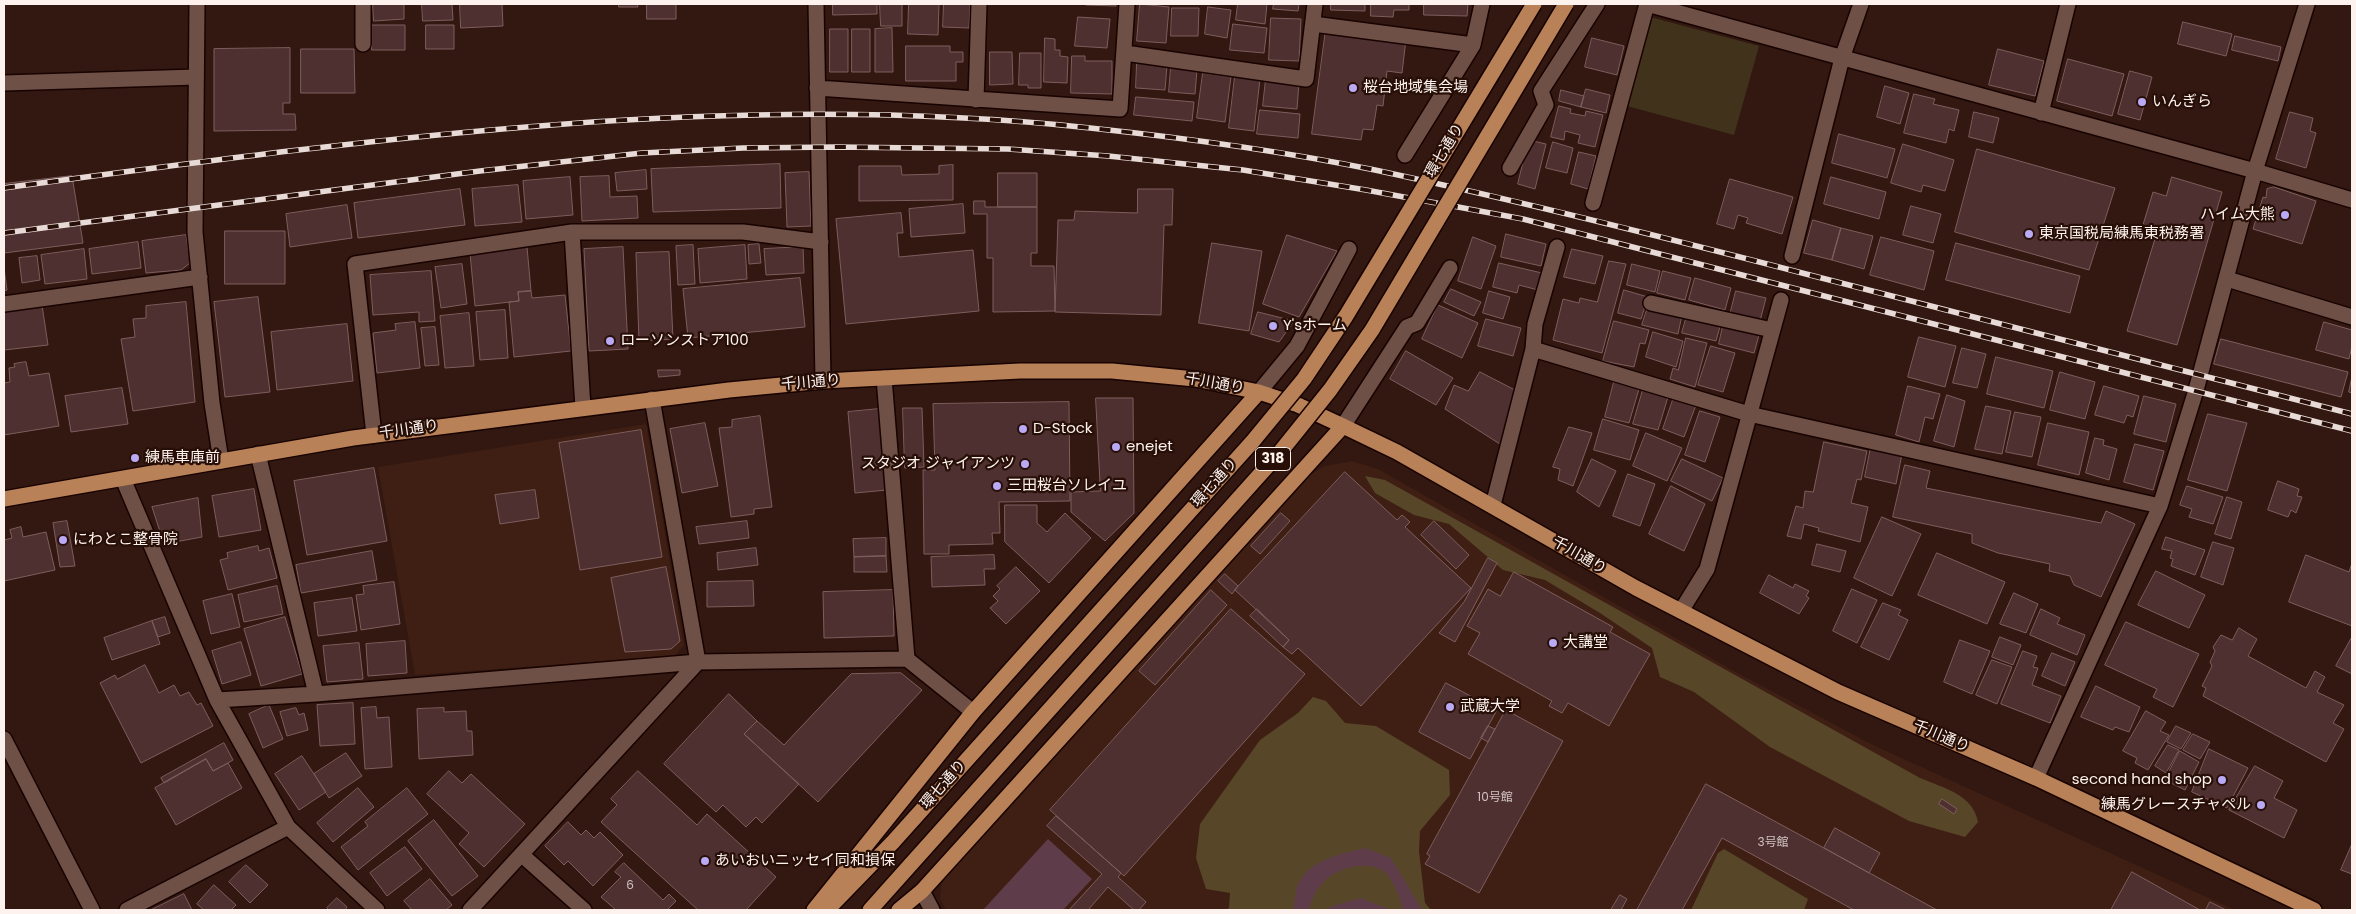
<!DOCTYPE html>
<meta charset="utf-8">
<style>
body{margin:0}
#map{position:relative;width:2356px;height:914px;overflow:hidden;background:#321810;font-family:Poppins,sans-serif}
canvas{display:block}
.frame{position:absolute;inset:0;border:5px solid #fdf2ee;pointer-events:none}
</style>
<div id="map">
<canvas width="2356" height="914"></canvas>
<div class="frame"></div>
</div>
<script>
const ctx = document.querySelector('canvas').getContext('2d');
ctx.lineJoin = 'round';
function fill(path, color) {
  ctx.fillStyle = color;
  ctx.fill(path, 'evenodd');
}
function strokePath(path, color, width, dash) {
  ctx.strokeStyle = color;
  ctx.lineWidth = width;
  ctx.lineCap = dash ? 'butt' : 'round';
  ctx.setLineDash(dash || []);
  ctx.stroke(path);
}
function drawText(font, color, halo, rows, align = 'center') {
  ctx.font = font + ' Poppins,"Noto Sans JP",sans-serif';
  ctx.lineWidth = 4.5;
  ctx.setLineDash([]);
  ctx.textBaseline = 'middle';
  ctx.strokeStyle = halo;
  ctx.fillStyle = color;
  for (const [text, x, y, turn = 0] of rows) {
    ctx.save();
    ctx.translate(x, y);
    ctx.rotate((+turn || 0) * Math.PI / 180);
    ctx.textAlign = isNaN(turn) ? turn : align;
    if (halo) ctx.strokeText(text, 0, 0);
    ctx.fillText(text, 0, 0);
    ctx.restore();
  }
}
fill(new Path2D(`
 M646,424L684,645L675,656L415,675L378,467Z
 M1352,461L1378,469L1732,670L1873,745L2235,910H946L940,899L942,878L1303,479L1325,466Z`), '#3f1f14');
fill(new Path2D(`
 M1650,17L1759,46L1734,135L1627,106Z`), '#41331b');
fill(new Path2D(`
 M1365,476L1385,480L1920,778C1943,788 1973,794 1978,822L1965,837L1909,821L1770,747L1694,692L1660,677L1652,648L1600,613L1545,580L1503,570L1449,524L1414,515L1375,493Z
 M1313,697L1326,701L1345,723L1376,726L1449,770L1450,795L1420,831L1419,851L1425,903L1431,910H1225L1229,908L1230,893L1206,889L1196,858L1200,824L1260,740L1298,713Z
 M1724,849L1808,899L1804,910H1691L1718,853Z`), '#574628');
fill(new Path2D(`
 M1048,839L1092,879L1063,910H983Z
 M1365,848L1391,858L1422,910H1396L1403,908C1399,897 1394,881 1386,873C1382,869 1373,866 1368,866C1339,864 1315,882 1309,910H1293C1295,903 1295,894 1297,887C1307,860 1341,854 1365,848Z
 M1361,898L1391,910H1326L1330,907Z`), '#5e3c49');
const building = new Path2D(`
 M373,4H404V19L374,21Z
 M422,4H452L453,20L423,21Z
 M460,4H502L503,26L461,28Z
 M619,4H637L638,7H619Z
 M647,4H676V19H647Z
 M833,4H877V14L833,15Z
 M880,4H902V26H881Z
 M909,4H939L938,35L908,34Z
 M944,4H970L969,28L943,27Z
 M1086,4H1116V6L1086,5Z
 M1140,4L1169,7L1166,43L1137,41Z
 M1238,4H1267L1265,24L1236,20Z
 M1274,4H1299L1298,11L1273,9Z
 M1331,4H1365V11L1331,10Z
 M1371,4H1409V10H1394L1393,17L1371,16Z
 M1424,4H1468L1467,16L1424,15Z
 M1208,7L1231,10L1227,38L1205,34Z
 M1172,8H1199L1198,36H1171Z
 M1078,17L1110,19L1107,48L1075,46Z
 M1271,18L1301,19L1299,61L1269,60Z
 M2183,22L2232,34L2226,56L2178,44Z
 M1233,24L1267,28L1264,53L1230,50Z
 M372,25H405V50H372Z
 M426,25H454V49H426Z
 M892,28L893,72H875V29Z
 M830,29H848V72H830Z
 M852,29H870V72H852Z
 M1326,29L1406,39L1402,73L1387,71L1383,106L1377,105L1373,130L1363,129L1361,140L1312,134Z
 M2235,36L2281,47L2278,61L2232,50Z
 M1045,38L1055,39V50H1060V56L1068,57L1067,83L1044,82Z
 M1592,38L1624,46L1617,75L1585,67Z
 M906,46H950V52H963V62H956V81H906Z
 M290,48V103H283V114H295L296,130L214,131V49Z
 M301,49H354L355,93H301Z
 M1998,49L2044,61L2035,96L1989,85Z
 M990,52H1012L1013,84L990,85Z
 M1020,53H1041V88H1028V85H1019Z
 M1072,56H1085V61H1112V94L1071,93Z
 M2068,59L2124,74L2112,116L2057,101Z
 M1137,63L1167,66L1165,90L1136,88Z
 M1171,67L1197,70L1195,94L1169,92Z
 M2130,71L2152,77L2140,120L2118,114Z
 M1203,73L1231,77L1225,122L1197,118Z
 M1235,76L1260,79L1254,131L1229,128Z
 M1266,79L1299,82L1297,109L1263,106Z
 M1885,86L1909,93L1900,124L1877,117Z
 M1586,89L1610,95L1606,113L1581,107Z
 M1561,90L1584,96L1581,107L1559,101Z
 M1914,94L1935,99L1933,104L1959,110L1954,131L1949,129L1946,143L1904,133Z
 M1136,97L1194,102L1192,121L1134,115Z
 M1559,106L1571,109L1570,113L1585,116L1586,111L1603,115L1595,147L1578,143L1580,135L1565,131L1564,140L1551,137Z
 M1260,110L1300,114L1298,138L1257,134Z
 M1974,112L1999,118L1993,143L1969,137Z
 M2290,112L2313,118L2310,131L2316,133L2306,168L2276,159Z
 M1839,134L1895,149L1887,178L1832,163Z
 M1529,140L1546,144L1535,189L1518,184Z
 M1553,142L1573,148L1567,173L1546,168Z
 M1903,144L1954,160L1945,191L1923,185L1921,192L1891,183Z
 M1977,149L2115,188L2089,270L1955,232Z
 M1579,152L1596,156L1588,189L1571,184Z
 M780,164L781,208L653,212L651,169Z
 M953,165V200L859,201V166H901L902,175L939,174V166Z
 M646,170L647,189L617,191L615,173Z
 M809,172L811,226L787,227L785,173Z
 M998,173H1037V207H998Z
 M72,176L83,243L4,253V184Z
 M609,176L610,197L637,196L638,218L582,221L580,177Z
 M570,177L573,215L526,219L523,181Z
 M1831,177L1886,192L1879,219L1824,204Z
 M2172,177L2222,192L2177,345L2127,331L2157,232L2142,228L2153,192L2166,196Z
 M1730,179L1793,197L1782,234L1746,223L1748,218L1738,215L1734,229L1717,224Z
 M518,185L522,222L475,226L472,189Z
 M2274,187L2316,201L2302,244L2253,229L2263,197L2266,198L2267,189Z
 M460,189L465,225L358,238L354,203Z
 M1138,189H1173L1172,225H1164L1161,315L1055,312L1058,220H1074L1075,211L1137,213Z
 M974,201H985V207H1037V253H1031V266H1054L1055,311L993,312V258H987V214H974Z
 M963,204L965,233L911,237L909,209Z
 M347,205L352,238L290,247L286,214Z
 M1911,206L1941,214L1933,243L1903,235Z
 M901,213L903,233H897L899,257L973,250L979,311L846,324L836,219Z
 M1813,220L1841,228L1832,260L1804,253Z
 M1841,228L1873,236L1864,269L1832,260Z
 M225,231H285V284H225Z
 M1506,234L1546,244L1541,266L1501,257Z
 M186,235L190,263L181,270L146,273L142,241Z
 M1287,235L1337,251L1299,317L1263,304Z
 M1473,237L1496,246L1481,289L1458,281Z
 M1881,237L1934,251L1924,290L1870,275Z
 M138,242L141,268L92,274L89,249Z
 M1212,243L1262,251L1249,331L1199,323Z
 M1956,243L2080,276L2070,313L1946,280Z
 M759,244L761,263L749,264L748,245Z
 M693,245L695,284L678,285L676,246Z
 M745,245L747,279L700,283L698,249Z
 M527,247L531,291L518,292L519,301L475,306L470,253Z
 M623,247L628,349L589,351L584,249Z
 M803,247L804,273L766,275L764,249Z
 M84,249L87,279L45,284L41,255Z
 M1572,249L1603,256L1595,284L1564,277Z
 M669,252L673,339L639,341L636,253Z
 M37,256L40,280L22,283L19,258Z
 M1609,261L1626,264L1602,353L1553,340L1563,299L1579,303L1580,298L1597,302Z
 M1499,263L1542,273L1538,290L1519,285L1517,293L1493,287Z
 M462,264L467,304L441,308L435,267Z
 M1632,264L1660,271L1655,292L1627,285Z
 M4,268L7,290L4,291Z
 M431,271L435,321L419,322V312L373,315L370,275Z
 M1663,271L1691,278L1685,300L1657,293Z
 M800,278L805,327L688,338L683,289Z
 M1695,278L1731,288L1725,310L1689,300Z
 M1451,289L1481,302L1474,316L1444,302Z
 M1624,290L1648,297L1641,319L1618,313Z
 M531,291L532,298L565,295L571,351L514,357L509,302L519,301L518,292Z
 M1489,291L1510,297L1503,319L1483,313Z
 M1736,291L1766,298L1760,321L1730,315Z
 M258,297L270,392L225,397L214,302Z
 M186,302L195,402L133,411L121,339L135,337L133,319L146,318V306Z
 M42,305L48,345L4,350V309Z
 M1438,305L1478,323L1462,358L1422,339Z
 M1648,307L1682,315L1678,334L1642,325Z
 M505,310L508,358L480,360L476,312Z
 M1258,312L1294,321L1279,342L1251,334Z
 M469,313L474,366L445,368L440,316Z
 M1687,315L1721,323L1716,341L1682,333Z
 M1486,319L1521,328L1513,356L1478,346Z
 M1614,321L1649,330L1645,344L1640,343L1634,367L1603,361Z
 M415,322L420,368L377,373L373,333L396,330L395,324Z
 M2324,322L2352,330V346L2349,359L2316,350Z
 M347,324L353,381L277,390L271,332Z
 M1723,326L1759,335L1754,353L1719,344Z
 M435,327L439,365L425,366L421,328Z
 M1653,332L1683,341L1676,367L1646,357Z
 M1919,337L1956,346L1945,387L1908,377Z
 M1686,338L1707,343L1695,387L1670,379L1673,368L1678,370Z
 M2221,339L2348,372L2341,397L2214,364Z
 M1711,346L1735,353L1723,392L1698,385Z
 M1962,348L1986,354L1977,388L1953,383Z
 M1406,351L1453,378L1436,405L1390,379Z
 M1996,357L2053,371L2044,408L1987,394Z
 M26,362L29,376L49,373L59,426L4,435V383L10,382L9,368L15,367L14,364Z
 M658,370H680V375L659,377Z
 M1480,372L1515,390L1503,446L1445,409L1454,385L1468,391Z
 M2060,372L2095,382L2085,419L2050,410Z
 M2352,377V393L2349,392Z
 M1614,382L1639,389L1629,423L1605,417Z
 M1908,386L1940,394L1933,419L1925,417L1919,442L1896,435Z
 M2104,386L2139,396L2133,417L2127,415L2124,423L2095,415Z
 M122,388L128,424L71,432L65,396Z
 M1643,390L1668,397L1658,430L1633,424Z
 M1947,395L1965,401L1954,447L1934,441Z
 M2144,396L2176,404L2166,442L2134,434Z
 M1674,397L1696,405L1684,437L1663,429Z
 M1096,398H1133L1134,513L1105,541L1071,512V492L1100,491Z
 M1069,402L1070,501L999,502L1000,533H992L993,544L949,545V554H924L923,470H935L933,404Z
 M1986,406L2011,411L2002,454L1975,449Z
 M903,408H922L924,467L905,468Z
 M879,409L887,490L855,493L848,412Z
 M1700,411L1720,417L1705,462L1685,455Z
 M2015,412L2041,417L2032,457L2006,452Z
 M2208,414L2247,423L2227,491L2188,480Z
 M760,416L772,507L754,509V514L731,517L719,428L732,427V420Z
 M1603,419L1639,430L1630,460L1594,450Z
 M705,423L718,486L682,493L670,429Z
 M2048,423L2089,432L2079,475L2038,465Z
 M1569,427L1592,433L1573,486L1558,480L1560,469L1553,467Z
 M641,430L662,557L580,570L559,443Z
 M1646,433L1682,448L1667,481L1633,466Z
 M2095,438L2104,440L2103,445L2117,449L2109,480L2086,473Z
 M1824,442L1867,451L1861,480L1857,479L1851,503L1868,507L1860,542L1818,531L1819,528L1804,524L1801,539L1787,536L1796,506L1803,508L1805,491L1813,492Z
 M2135,444L2164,451L2153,490L2124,482Z
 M1871,447L1902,454L1896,484L1865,477Z
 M1592,459L1616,471L1599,507L1577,492Z
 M1682,459L1723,478L1712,501L1671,481Z
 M1905,465L1930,471L1926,488L2101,523L2106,511L2135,524L2101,597L2074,585L2070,576L2049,571L2050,564L1998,553L1972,543V534L1893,517Z
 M374,468L387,541L307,555L294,481Z
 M1345,472L1397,520L1402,515L1410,522L1405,527L1471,588L1361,706L1298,648L1292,654L1283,647L1289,640L1235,590Z
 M1628,474L1655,484L1640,526L1613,516Z
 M2278,481L2299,489L2297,496L2302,497L2296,513L2291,510L2288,517L2268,510Z
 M1671,486L1705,504L1684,551L1649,534Z
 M2187,486L2223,497L2213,524L2189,517L2192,509L2180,505Z
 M254,489L261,530L219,537L212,496Z
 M535,490L539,518L500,524L495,495Z
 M2227,497L2242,502L2231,539L2215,534Z
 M198,498L202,537L164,544L152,507Z
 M1005,505H1037V523L1047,532L1065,513L1091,538L1049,583L1005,542Z
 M1281,513L1290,521L1260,554L1251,546Z
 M1882,517L1921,534L1892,596L1854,578Z
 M67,521L75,566L60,567L53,523Z
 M747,521L749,538L699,544L696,527Z
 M1434,521L1469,555L1456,569L1421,535Z
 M21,527L23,537L46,532L55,570L4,581V540L12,538L10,530Z
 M2166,537L2205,550L2195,575L2171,566L2173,559L2170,558L2172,551L2162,549Z
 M886,538V556L854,557L853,539Z
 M2213,542L2234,548L2223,585L2201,577Z
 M1817,544L1846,551L1840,572L1812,565Z
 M258,546L259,551L269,548L277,578L228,590L220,560L228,558L227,553Z
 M756,548L758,565L718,570L717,553Z
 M372,551L377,580L301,593L296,565Z
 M1937,553L2005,582L1987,624L1918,595Z
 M994,555L995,569H984L985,585L932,587L931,557Z
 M2306,555L2349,572L2352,563V626L2289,602Z
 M886,556L887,572H854V557Z
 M1488,558L1497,563L1455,642L1439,633L1464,602Z
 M666,567L680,641L671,649L625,652L611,578Z
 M1016,567L1040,591L1006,624L990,608L998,601L993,596L1000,589L997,586Z
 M2156,571L2205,595L2189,628L2138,605Z
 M1514,572L1613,627L1610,632L1650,654L1609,726L1568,703L1562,713L1549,706L1552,701L1468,654L1480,633L1467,626L1488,589L1500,596Z
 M1225,574L1238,586L1232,594L1218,581Z
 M1769,575L1793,588L1795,584L1809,591L1806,596L1809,598L1799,614L1760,593Z
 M753,581L754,606L707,607V582Z
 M394,582L400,624L361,630L356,595L364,594L363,586Z
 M277,586L283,614L244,622L238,595Z
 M1852,589L1877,600L1857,643L1833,631Z
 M893,590L894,636L824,638L823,592Z
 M1211,590L1227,605L1155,685L1139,671Z
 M2014,593L2038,604L2026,633L2000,624Z
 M232,594L240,627L211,634L203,601Z
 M352,598L357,631L318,636L314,603Z
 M1883,603L1901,610L1898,615L1908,620L1889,660L1861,647Z
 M1231,609L1305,674L1124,876L1050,810Z
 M1257,609L1289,640L1283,647L1250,616Z
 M2041,609L2060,618L2057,624L2085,635L2077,655L2030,635Z
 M165,617L170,633L158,637L152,621Z
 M285,617L302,674L261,686L244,629Z
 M152,621L160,644L112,660L104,638Z
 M2126,622L2199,654L2173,707L2153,697L2157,689L2105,665Z
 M2239,628L2257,639L2248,656L2306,688L2315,671L2325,677L2317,692L2344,705L2333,723L2344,729L2326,762L2203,696L2206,688L2202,686L2212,666L2210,662L2215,651L2213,647L2221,635L2232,640Z
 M2000,637L2021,645L2013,665L1992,657Z
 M2352,637V674L2336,666Z
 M1960,640L1990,651L1972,694L1944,682Z
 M405,641L407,673L368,676L366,644Z
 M241,642L251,675L222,684L212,651Z
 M359,643L363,679L327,682L323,646Z
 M2023,651L2037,656L2033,667L2038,668L2032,685L2061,696L2050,723L2001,704Z
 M2052,653L2075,662L2065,686L2042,676Z
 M1992,660L2012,667L1997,704L1976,695Z
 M145,665L159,693L174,685L180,696L189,692L197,705L201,703L213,726L141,763L100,683L115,675L117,679Z
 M901,673L922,690L818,802L744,734L757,721L784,745L851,674Z
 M1446,683L1497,710L1470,759L1419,732Z
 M2096,686L2140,707L2129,732L2115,727L2113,730L2081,717Z
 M729,694L757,721L744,734L799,784L762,823L756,817L746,827L723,805L716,812L664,764Z
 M353,703L355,744L320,746L317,705Z
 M269,705L283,739L263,748L249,714Z
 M376,707L377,718L389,717L392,767L365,769L361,708Z
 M296,708L299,715L304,713L308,730L287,736L280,712Z
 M444,708V712L466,711L467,731H472L473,755L419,759L417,709Z
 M1506,710L1563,741L1479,893L1425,864L1430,856L1427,854Z
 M2146,711L2166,722L2160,731L2169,735L2148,770L2135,763L2137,758L2123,751Z
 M1488,726L1495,729L1488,742L1481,738Z
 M2176,726L2191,733L2181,749L2167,742Z
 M2193,734L2210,742L2200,759L2183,750Z
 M224,743L233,760L228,763L213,771L206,759L164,783L161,778Z
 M2168,745L2179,750L2166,773L2155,766Z
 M2209,749L2248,768L2227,808L2192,792Z
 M2180,751L2199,762L2185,790L2165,780Z
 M346,753L362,776L329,798L314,774Z
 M302,756L326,792L299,810L275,774Z
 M206,759L213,771L228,763L242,788L176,825L155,788Z
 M2255,766L2283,781L2274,798L2297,810L2284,838L2229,810Z
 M449,771L462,783L471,774L525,824L484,867L459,844L469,833L427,794Z
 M638,771L697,825L707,814L776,877L746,910H698L601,822L617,805L611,799Z
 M1706,784L1824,848L1937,910H1854L1722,838L1682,910H1637Z
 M358,788L374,807L333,842L317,823Z
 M407,788L428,814L358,870L341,847L368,826L365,822Z
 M1942,799L1957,809L1954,814L1939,804Z
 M1056,816L1121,873L1118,877L1146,902L1139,910H1134L1108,887L1088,910H1069L1102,874L1047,826Z
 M434,820L478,876L452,896L408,841Z
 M568,822L581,835L586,830L594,838L600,832L623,855L593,886L568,861L564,865L545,846Z
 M1835,828L1880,853L1869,873L1824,848Z
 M2352,844V874L2341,870Z
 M405,847L422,869L387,896L370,873Z
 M624,863L663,900L669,894L676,901L667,910H616L601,897L621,877L615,872Z
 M246,865L268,885L250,903L229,882Z
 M2132,872L2200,910H2111Z
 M430,879L452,905L446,910H412L404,901Z
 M214,885L236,905L231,910H204L197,904Z
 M184,894L192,910H151Z
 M1620,895L1627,899L1621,910H1611Z
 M337,898L347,907L345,910H329L327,908Z
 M2210,902L2226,910H2206Z`);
fill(building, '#4e3031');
strokePath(building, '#7e5d5d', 1);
const minor = new Path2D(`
 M197,4L195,232L212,403L221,461
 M816,4L823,381
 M1647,4L2255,171L2352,200
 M1313,24L1473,45
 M363,44V4
 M1125,53L1306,79L1315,4
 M4,83L196,77
 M817,88L1120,109L1127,4
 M976,100L979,4
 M2041,113L2068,4
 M1405,155L1473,45L1482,4
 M1510,168L1546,105L1541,91L1597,4
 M1593,203L1647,4
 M572,232L583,408
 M1792,256L1842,58L1861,4
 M2227,279L2352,317
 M1651,303L1772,330
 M4,304L200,277
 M1533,349L1749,414L2160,506
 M884,378L907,659
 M1259,392L1297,346L1349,249
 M1343,426L1407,327L1417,323L1450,268
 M374,435L355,264L572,232H743L821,242
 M258,454L316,694
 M123,479L217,700L288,827L377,910
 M1493,505L1533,349L1535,324L1557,247
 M1681,611L1707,569L1781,300
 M217,700L316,694L698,662L907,659L973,712
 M4,739L92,910
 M2036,778L2160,506L2196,390L2255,171L2307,4
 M522,855L584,910
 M922,891L932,910
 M127,910L288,827
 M470,910L698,662L652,399`);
const major = new Path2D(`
 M4,499L353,438L729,390L823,381L1020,371H1112L1195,379L1259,392L1298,405L1343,426L1397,452L1636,588L1838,692L2036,778L2314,910
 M814,910L973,712L1259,392
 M827,910L893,842
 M870,910L912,863
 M899,910L922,891L1343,426`);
strokePath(minor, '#180300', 18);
strokePath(major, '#180300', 18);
strokePath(minor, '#6e5046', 15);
strokePath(major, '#b98158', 15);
const rail = new Path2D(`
 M4,188C363,140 728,89 1090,128C1186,138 1281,151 1375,170C1520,201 1663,237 1806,274C1988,321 2170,367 2352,414
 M4,233L480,171L642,153L743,148L836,147L1008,149L1108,156L1243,170L1366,190L1523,219L2352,431`);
strokePath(rail, '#e8dbd7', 5.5);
strokePath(rail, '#270f07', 4, [11]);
const majorBridge = new Path2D(`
 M893,842L1253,441L1304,379L1346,316L1534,4
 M912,863L1281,451L1330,390L1372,330L1566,4`);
strokePath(majorBridge, '#180300', 18, []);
strokePath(majorBridge, '#b98158', 15);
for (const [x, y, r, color] of [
 [1353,88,5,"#baaaf6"],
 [2142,102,5,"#baaaf6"],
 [2285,215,5,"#baaaf6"],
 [2029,234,5,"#baaaf6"],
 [1273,326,5,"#baaaf6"],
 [610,341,5,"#baaaf6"],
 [1023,429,5,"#baaaf6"],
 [1116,447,5,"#baaaf6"],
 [135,458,5,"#baaaf6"],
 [1025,464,5,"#baaaf6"],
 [997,486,5,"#baaaf6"],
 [63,540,5,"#baaaf6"],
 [1553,643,5,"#baaaf6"],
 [1450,707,5,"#baaaf6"],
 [2222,780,5,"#baaaf6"],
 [2261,805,5,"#baaaf6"],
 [705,861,5,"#baaaf6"]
]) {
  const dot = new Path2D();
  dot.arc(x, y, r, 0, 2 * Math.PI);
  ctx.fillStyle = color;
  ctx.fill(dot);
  strokePath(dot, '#270f07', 2);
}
drawText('12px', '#d1c2bf', null, [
 ["10号館",1495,798],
 ["3号館",1773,843],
 ["6",630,886]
]);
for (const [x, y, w] of [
 [1273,459,35]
]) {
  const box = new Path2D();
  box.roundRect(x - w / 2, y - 11.5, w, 23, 4);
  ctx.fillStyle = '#270f07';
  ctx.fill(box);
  strokePath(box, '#fdf2ee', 1);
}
drawText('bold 14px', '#fdf2ee', null, [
 ["318",1273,459]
]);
drawText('15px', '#fdf2ee', '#270f07', [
 ["桜台地域集会場",1363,88],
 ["いんぎら",2152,102],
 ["ハイム大熊",2275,215,"right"],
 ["東京国税局練馬東税務署",2039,234],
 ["Y'sホーム",1283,326],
 ["ローソンストア100",620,341],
 ["D-Stock",1033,429],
 ["enejet",1126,447],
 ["練馬車庫前",145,458],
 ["スタジオ ジャイアンツ",1015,464,"right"],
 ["三田桜台ソレイユ",1007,486],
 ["にわとこ整骨院",73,540],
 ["大講堂",1563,643],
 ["武蔵大学",1460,707],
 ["second hand shop",2212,780,"right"],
 ["練馬グレースチャペル",2251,805,"right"],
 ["あいおいニッセイ同和損保",715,861]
], 'left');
drawText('15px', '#fdf2ee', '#270f07', [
 ["環七通り",1445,151,-59],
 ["千川通り",811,383,-5],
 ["千川通り",1215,384,10],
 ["千川通り",409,430,-8],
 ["環七通り",1215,483,-48],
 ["千川通り",1579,556,30],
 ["千川通り",1941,737,23],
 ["環七通り",944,785,-48]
]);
</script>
